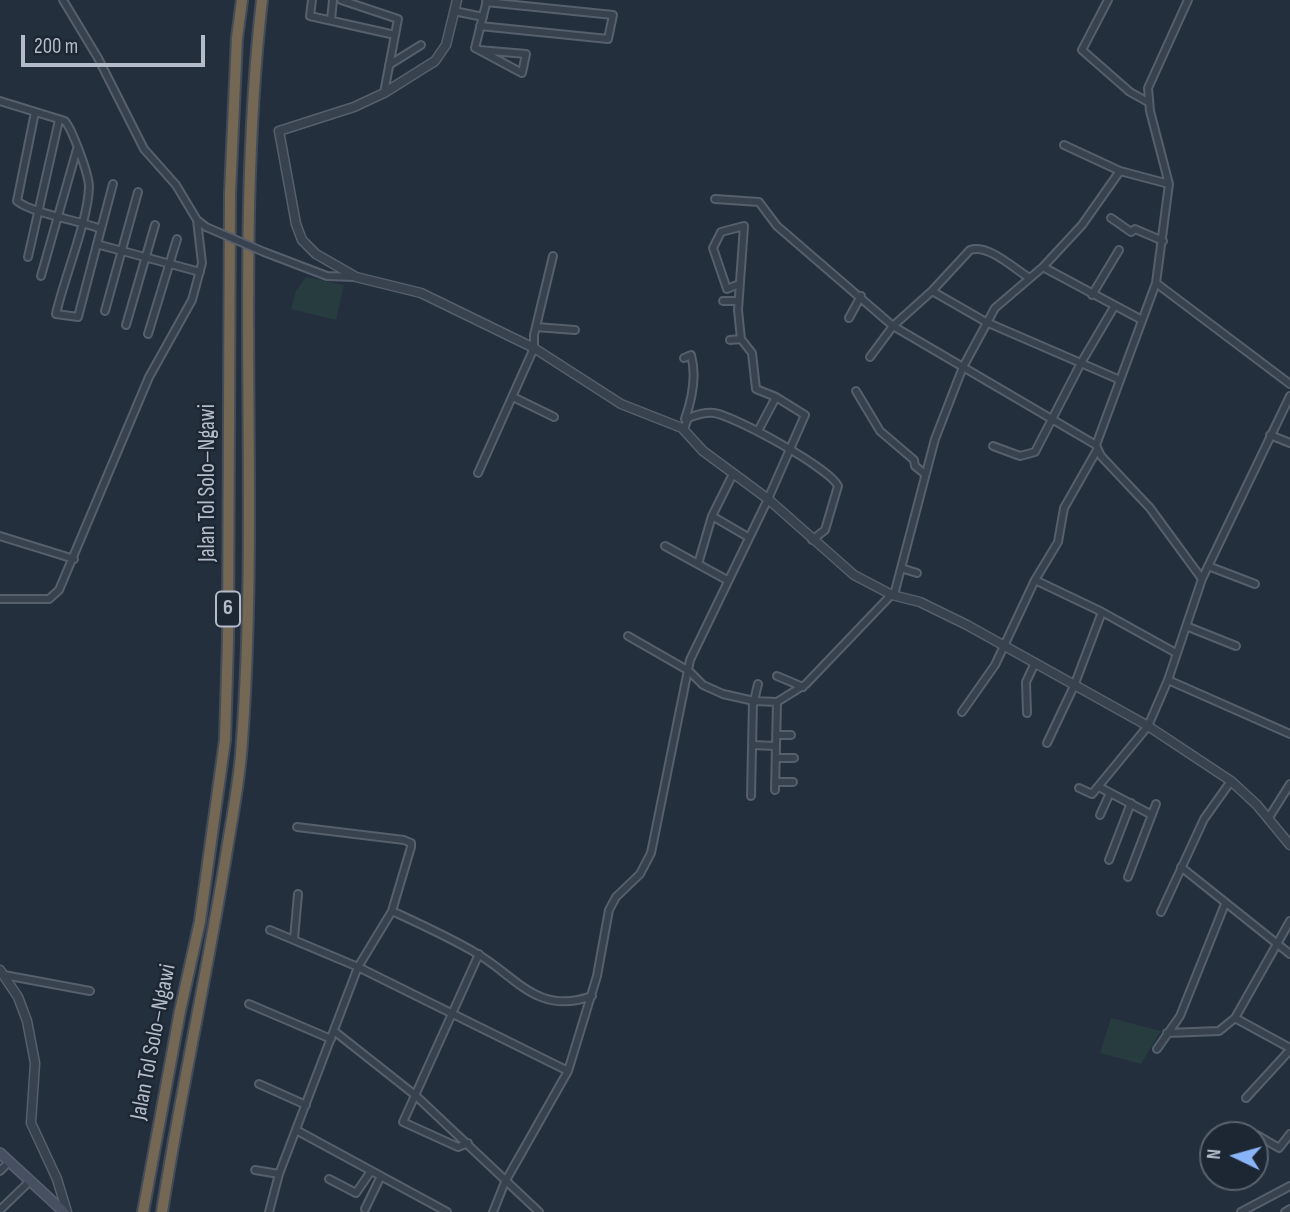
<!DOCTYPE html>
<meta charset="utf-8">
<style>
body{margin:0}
#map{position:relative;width:1290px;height:1212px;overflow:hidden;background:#242f3e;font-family:"Sofia Sans Condensed",sans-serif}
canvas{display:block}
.north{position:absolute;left:1199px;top:1121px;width:70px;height:70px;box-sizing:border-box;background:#1d2633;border:2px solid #59626f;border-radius:50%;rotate:275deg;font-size:19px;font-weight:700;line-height:28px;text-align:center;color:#b4bcc9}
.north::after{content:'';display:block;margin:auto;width:24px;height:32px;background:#8ab4f8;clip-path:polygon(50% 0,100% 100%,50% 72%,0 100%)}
.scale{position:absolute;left:21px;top:35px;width:184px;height:32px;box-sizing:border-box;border:4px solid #b4bcc9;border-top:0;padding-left:9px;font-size:21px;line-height:24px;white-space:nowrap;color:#b4bcc9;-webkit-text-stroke:5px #1d2633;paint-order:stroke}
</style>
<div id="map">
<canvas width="1290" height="1212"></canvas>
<div class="north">N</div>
<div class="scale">200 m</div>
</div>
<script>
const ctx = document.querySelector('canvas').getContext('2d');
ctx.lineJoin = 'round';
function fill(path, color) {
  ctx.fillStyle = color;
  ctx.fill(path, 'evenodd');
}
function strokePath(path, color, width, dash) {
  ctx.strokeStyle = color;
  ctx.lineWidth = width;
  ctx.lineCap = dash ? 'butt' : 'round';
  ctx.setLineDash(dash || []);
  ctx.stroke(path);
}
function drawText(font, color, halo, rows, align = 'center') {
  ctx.font = font + ' "Sofia Sans Condensed",sans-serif';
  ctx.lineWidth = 5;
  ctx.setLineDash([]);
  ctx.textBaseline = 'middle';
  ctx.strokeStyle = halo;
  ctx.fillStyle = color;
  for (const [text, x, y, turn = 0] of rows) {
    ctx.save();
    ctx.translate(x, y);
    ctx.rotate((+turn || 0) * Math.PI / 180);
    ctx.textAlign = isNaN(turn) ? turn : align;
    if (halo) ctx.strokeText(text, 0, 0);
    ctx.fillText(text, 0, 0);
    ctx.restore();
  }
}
fill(new Path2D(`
 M306,277L344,285L336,320L291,309L296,291Z
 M1111,1018L1161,1031L1141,1064L1100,1053Z`), '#263c3f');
const minor = new Path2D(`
 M63,0L98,58L144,149L176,185L197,220
 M312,0L310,16L395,35
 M341,0L398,19L384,93
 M1108,0L1082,50L1130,92L1148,102
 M1188,0L1148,88L1150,111L1169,184L1156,283L1096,445L1101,456L1150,508L1202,579
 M454,11L483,17
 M331,20L333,0
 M480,26L608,39L613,15L486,2
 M479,50L526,54L522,73L479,50L475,48L487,0
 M389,65L421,45
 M0,101L65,121C73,131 89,175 89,187C88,221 64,278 56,314L78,317L101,229C81,221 31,213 17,201L35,112
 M1064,145L1120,171L1169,184
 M715,199L759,202L777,226L893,326L1096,445
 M1111,218L1131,232L1135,229L1163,241
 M101,229L113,184
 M100,245L200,272
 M264,252L327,276L354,277
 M28,257L59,120
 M1043,267L1142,320
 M41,276L77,149
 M1156,283L1290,384
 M739,284L727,289L713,248L721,232L744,226L738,310L741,339L752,353L756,389L776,397
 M932,291L986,322L1120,380
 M1092,295L1119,250
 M723,301H738
 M105,311L138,192
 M849,318L861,296
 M126,325L155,225
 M536,327L575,330
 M148,334L177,239
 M730,340L741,339
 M870,357L893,326L932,291L970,250C988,244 1012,267 1028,277
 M684,358L691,355C697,376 692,399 685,419
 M856,391L880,431L914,460L915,466L925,474
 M513,397L554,417
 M684,429L688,418C696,415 705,412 714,413C735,416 831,469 838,486L825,530L812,540
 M1270,435L1290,443
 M993,446L1020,456L1035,452L1081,363L1114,307
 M478,473L534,348V335L553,256
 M712,516L748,537
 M0,536L74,559
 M665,546L727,580
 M698,564L712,516L733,474
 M1208,566L1255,584
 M901,568L917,573
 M1035,580L1102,612
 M0,599H49L59,590L149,377L192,300L202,263L197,220L206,227
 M1186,626L1236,646
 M628,636L689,671L703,685L723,694L754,701L777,702L806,684L895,591L935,439L963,367L995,308L1043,267L1082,225L1120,171
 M777,676L803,687
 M1168,680L1290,734
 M754,701L758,684
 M962,712L995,665L1035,580L1058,542L1064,508L1097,450
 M1027,713L1026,682L1034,665
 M776,735H791
 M1047,743L1074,686L1102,612L1176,653
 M752,745L776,746
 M776,758H794
 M775,782H793
 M1099,787L1152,815
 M1079,788L1092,794L1148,726L1168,680L1202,579L1290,396
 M775,790L777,702
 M751,796L753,701
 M1100,815L1110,793
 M1268,819L1290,784
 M1109,860L1131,803
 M1181,867L1290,954
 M1128,877L1156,804
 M392,911C420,924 449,937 476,953C516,976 537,1016 592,996
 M1161,912L1204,819L1231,781
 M270,930L358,967L568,1071
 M294,939L298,894
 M4,975L90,991
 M249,1004L331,1039
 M1235,1018L1290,921
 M334,1031L415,1095L539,1212
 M1167,1033L1219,1031L1235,1018L1290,1048
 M1157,1049L1180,1016L1225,904
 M259,1084L306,1105
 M1246,1098L1290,1050
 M296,1130L447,1212
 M1257,1135L1279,1148L1290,1134
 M468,1143L458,1147L403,1122L479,954
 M255,1170L279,1174
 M0,1171L9,1162
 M329,1179L356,1193L371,1171
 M365,1209L381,1176
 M0,1210L30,1181
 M269,1212L279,1174L358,967L392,911L411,847V843L404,840L297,827
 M493,1212L505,1182L568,1071L597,976L609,910L616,897L640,874L651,853L690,660L768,499L805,415L776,397L758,431
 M1241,1212L1290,1186
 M1285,1212L1290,1209`);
const tertiary = new Path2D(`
 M457,0L446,45L435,61L384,93L354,107L279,131L296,224L302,240L316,254L356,277L421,293L534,348L621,404L682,428L703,451L768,499L854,575L892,595L920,602L967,625L1148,726L1231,781L1257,805L1290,845
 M0,970L18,997L27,1021L35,1063L31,1123L57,1179L67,1212`);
const secondary = new Path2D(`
 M0,1153L64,1212`);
const motorway = new Path2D(`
 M143,1212L180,1011L200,921L225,740L228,640L230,193L237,38L242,0
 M162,1212C180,1095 206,979 225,862C231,822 240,781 242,741C260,494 234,246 262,0`);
strokePath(minor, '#565f6c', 10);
strokePath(tertiary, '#565f6c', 11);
strokePath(secondary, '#565f6c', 12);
strokePath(motorway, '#434c59', 14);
strokePath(minor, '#38414e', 6);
strokePath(tertiary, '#38414e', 8);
strokePath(secondary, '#465061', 9);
strokePath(motorway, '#746855', 10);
const minorBridge = new Path2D(`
 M206,227L264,252`);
strokePath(minorBridge, '#565f6c', 10, []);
strokePath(minorBridge, '#38414e', 6);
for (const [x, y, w] of [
 [228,609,24]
]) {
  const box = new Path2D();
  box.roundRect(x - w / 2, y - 17.5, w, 35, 5);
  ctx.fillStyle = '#1d2633';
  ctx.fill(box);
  strokePath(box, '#b4bcc9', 2);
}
drawText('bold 21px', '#b4bcc9', null, [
 ["6",228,609]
]);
drawText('23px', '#b4bcc9', '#1d2633', [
 ["Jalan Tol Solo–Ngawi",208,483,-90],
 ["Jalan Tol Solo–Ngawi",154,1042,-79]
]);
</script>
